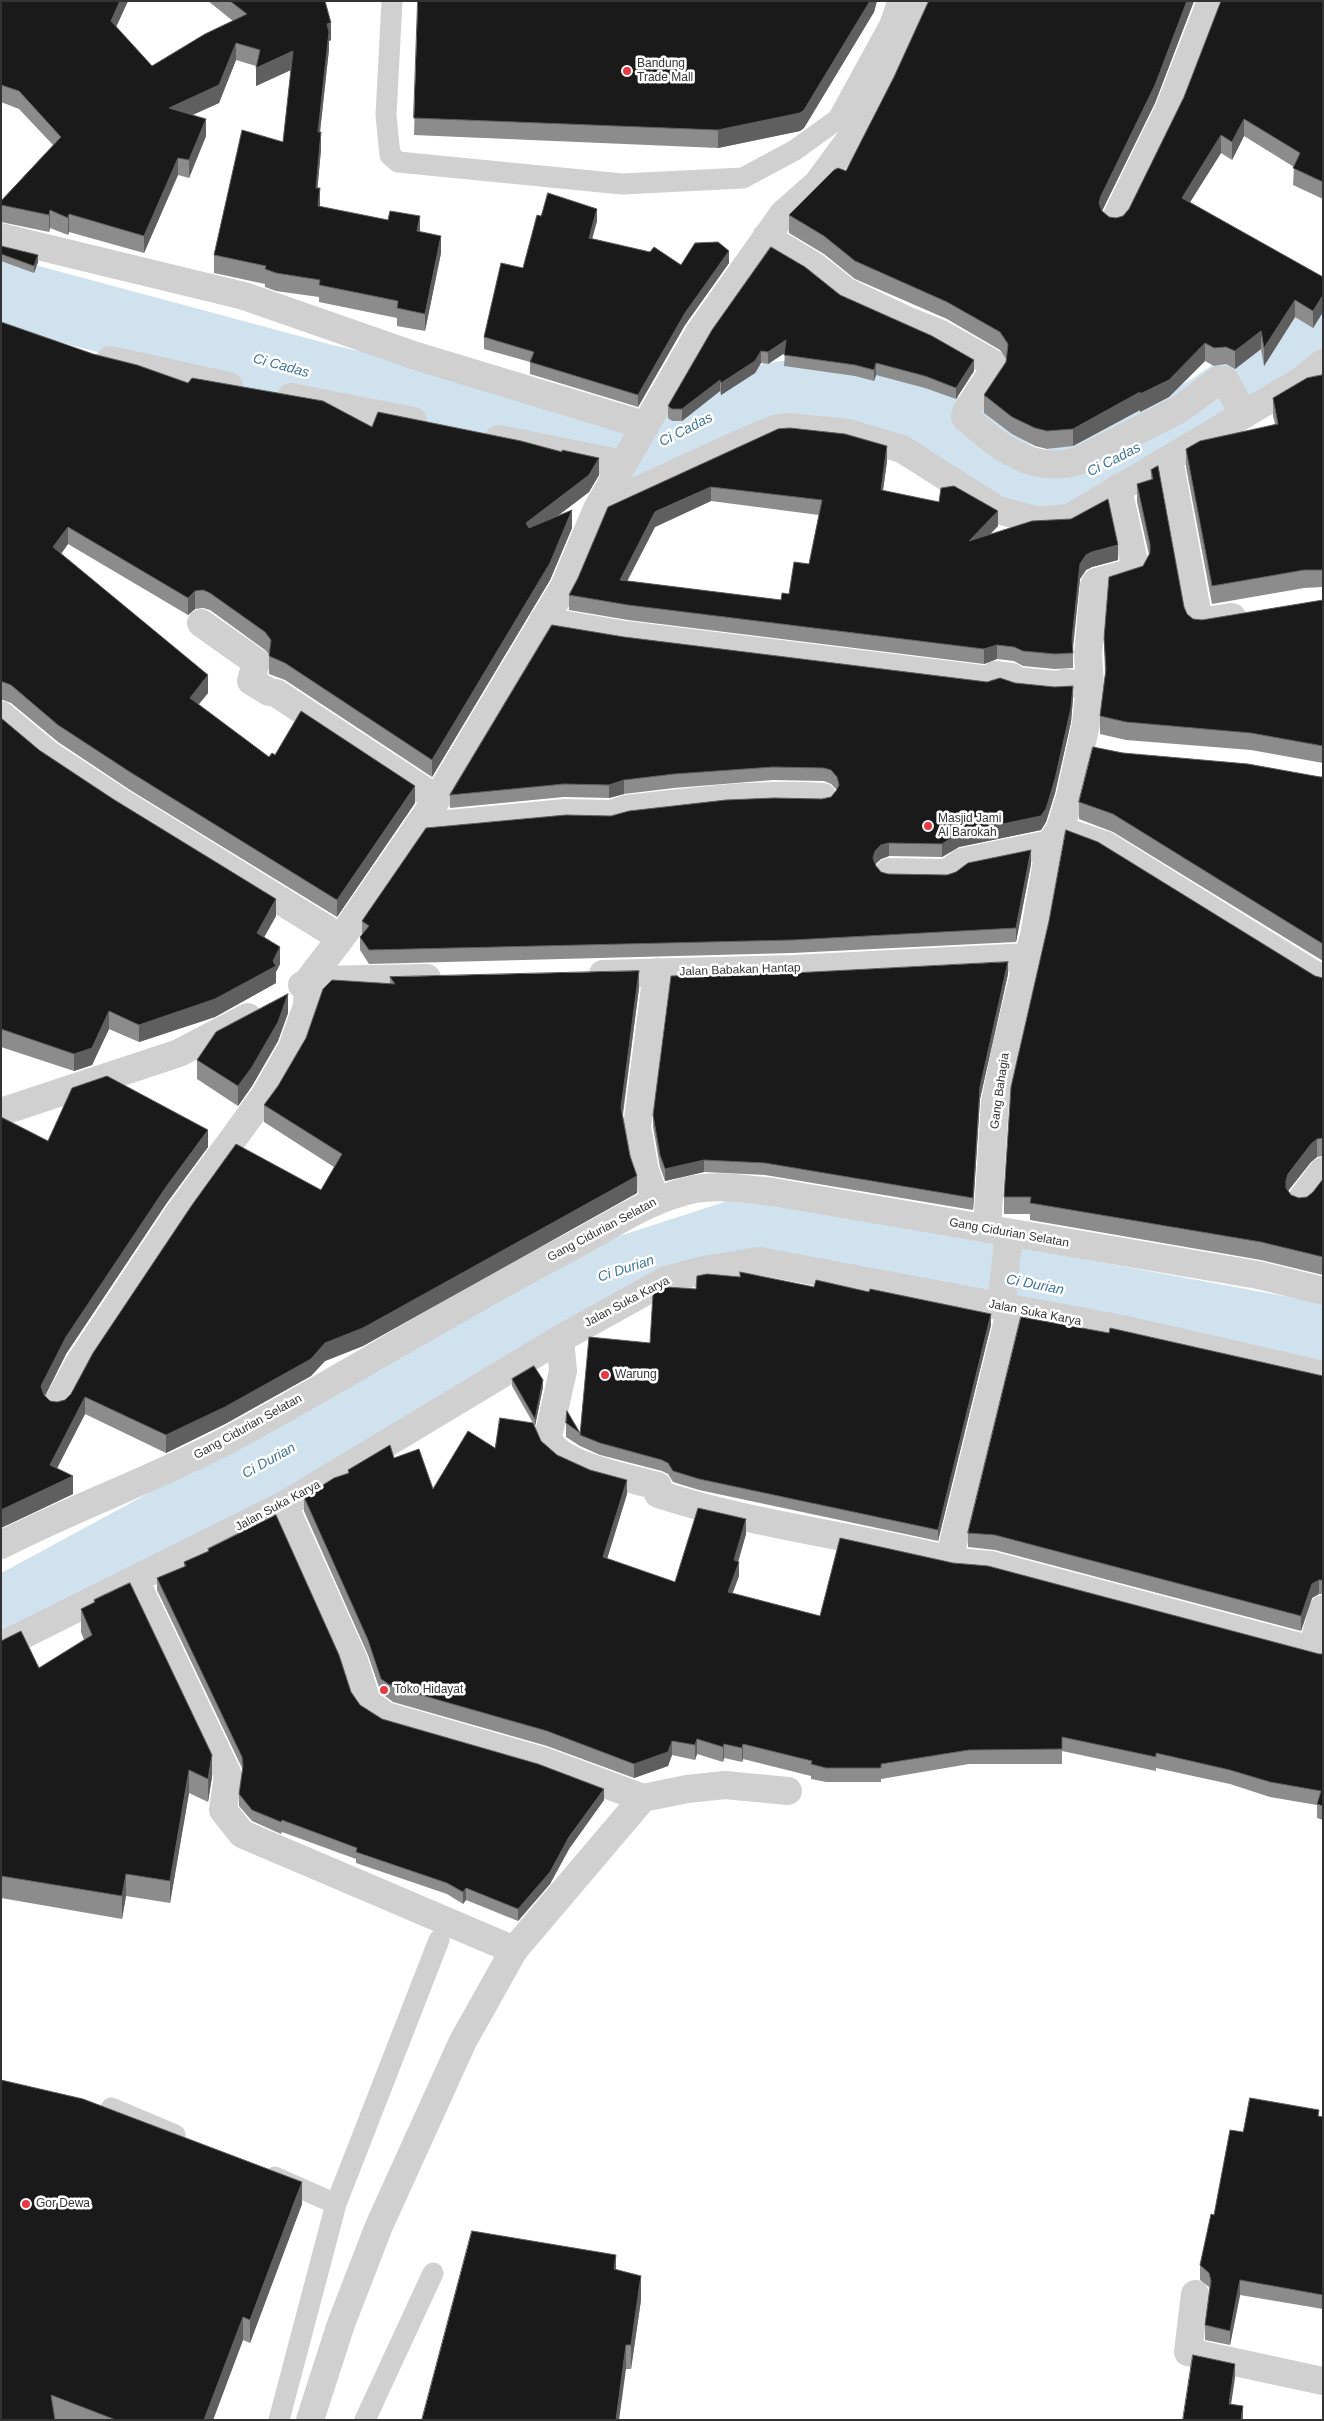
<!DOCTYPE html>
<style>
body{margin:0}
#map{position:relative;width:1324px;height:2421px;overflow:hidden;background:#fff;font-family:Helvetica,sans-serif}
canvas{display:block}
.frame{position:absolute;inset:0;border:2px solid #333;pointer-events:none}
</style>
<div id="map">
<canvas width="1324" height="2421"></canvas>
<div class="frame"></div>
</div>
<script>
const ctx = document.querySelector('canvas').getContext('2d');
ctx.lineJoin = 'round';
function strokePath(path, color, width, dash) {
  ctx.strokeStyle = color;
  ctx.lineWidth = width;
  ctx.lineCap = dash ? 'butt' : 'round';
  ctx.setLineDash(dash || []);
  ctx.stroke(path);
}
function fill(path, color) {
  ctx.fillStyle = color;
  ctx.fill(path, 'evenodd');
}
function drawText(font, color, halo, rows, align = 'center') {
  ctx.font = font + ' Helvetica,sans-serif';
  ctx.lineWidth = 5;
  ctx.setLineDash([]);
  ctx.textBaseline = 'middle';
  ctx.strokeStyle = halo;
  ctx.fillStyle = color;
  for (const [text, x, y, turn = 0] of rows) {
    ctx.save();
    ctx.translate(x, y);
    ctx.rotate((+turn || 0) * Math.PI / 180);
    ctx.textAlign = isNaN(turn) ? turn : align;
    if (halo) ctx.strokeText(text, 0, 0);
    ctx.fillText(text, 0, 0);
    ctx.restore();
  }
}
strokePath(new Path2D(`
 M1,291L321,377L643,452L647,453L737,404L782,395L860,398L954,431L1032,488L1088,475L1208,409L1323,332
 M1,1612L174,1518L584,1283L745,1231L1323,1338`), '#cfe2ee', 68);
strokePath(new Path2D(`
 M392,1L386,115L390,155L398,162L622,184L743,178L795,150L838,119L890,24L898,1
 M111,2108L175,2135
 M275,2177L336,2204
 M279,2420L336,2204L439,1940
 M365,2420L433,2273`), '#d0d0d0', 21);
strokePath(new Path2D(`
 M1115,220L1169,109L1211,1
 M1,237L244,296L416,356L644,425
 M766,237L814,266L847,292L906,320L939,333L992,363L993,371L966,412L965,417C998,446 1032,475 1078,461L1180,409L1219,380H1225L1244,415
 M110,360L229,386
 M291,397L413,421
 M499,439L623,464
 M1169,459L1199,622L1232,617
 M604,506L728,449L774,429L790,427L848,433L902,449L998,510L1039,521L1069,518L1299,382L1323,363
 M543,621L626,635L989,680L995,675L1012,677L1017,681L1056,685L1065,683L1090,685
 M201,623L256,662L251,681L269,692L276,693L437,799
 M1,715L49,755L122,803L341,938
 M417,827L565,813L611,814L626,809C692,802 757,792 823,797
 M1066,832L1105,845L1323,980
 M889,872L947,873L962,862L1050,844
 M603,974L793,969L1028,957L1034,936L1050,844L1060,829L1070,797L1086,724L1090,685L1088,655L1094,586L1096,582L1133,572L1135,566L1118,488
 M302,985L313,980L427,978
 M1,1112L179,1053L248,1017
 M1301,1200L1323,1171
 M656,1201L645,1171L637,1127L657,972
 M987,1229L995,1102L1006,1048L1028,957
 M1001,1306L1009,1233
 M560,1339L563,1371L548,1437C556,1466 630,1478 658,1486V1494C756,1526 858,1536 957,1562L991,1565L1323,1653
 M57,1404L80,1362L179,1213L265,1095L292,1048L307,1006L308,981L341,938L437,799L564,587L597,509L699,333L783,214L817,184L865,119L920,1
 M284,1505L354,1661L366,1699L369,1704L386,1716L543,1761L643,1798
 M1,1545C77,1506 157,1478 232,1438C346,1376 456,1307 571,1247C611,1226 650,1198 695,1189C721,1185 747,1189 773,1192L1258,1275L1323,1291
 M949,1560L1011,1308
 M135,1580L228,1775L223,1810L242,1834L514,1950
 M1,1646L284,1505L560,1339L666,1280L703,1270L759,1261L1122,1329L1323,1375
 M1312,1650L1323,1609
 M1195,2294L1188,2352L1323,2381
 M310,2420L341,2324L379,2226L463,2041L514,1950L643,1798L687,1789L725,1785L788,1791`), '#d0d0d0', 28);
fill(new Path2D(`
 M1,1H128L116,27L152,66L233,21L208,1H325L331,40L329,41V49L320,132L321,150L317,188L320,207L420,232L441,253L425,331L397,326V318L319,302V297L276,291L265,287V284L214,273V255L283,142L291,70L256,86V66L236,60L219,103L193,115L206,136L189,178L178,175L144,253L69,232L68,235L50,228L49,232L1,222V201L53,145L19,109L1,102Z
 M418,1H877L874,12L804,128L800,131L718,148L414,135Z
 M929,1H1194L1155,103L1102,211L1109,217L1116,218L1123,216L1323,1V199L1293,185L1294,167L1244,136L1232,160L1221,153L1190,202L1323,277V312L1313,328L1295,317L1264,366L1261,349L1235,369L1226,364L1214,366L1205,361L1169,397L1140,412V410L1073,446L1047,449L1035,446L1012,434L984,413V395L1006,362V359L1000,350L947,319L855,279L824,254L789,233V215L846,171L894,77Z
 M541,216L597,221L592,239L681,265L729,263L685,325L638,407L530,374V362L484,349V337L523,268Z
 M1,246L38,262L34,273L1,261Z
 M840,295L974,371L956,399L925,388L876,375L874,381L855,376L784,366L785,353L768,364L761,363L755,373L721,395L720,391L682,421H672L668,418V406Z
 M1,322L93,354L188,383L372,427L599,475L589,492L556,517L572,528L550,580L432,777L285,680L269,674V655L265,650L210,610L203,608L195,609L188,615L68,544L61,554L208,693L198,705L269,757L275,755L415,803L337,917L130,790L58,742L11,703L3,700H1Z
 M1323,375V587L1304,588L1212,604L1186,467V449L1275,424L1273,416V398Z
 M778,429L887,461L883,490L998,526L990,534L1118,560L1092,567L1086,570L1080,579L1073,649V668L1055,669L1023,666L1014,661L997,659L984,664L628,620L569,610V595ZM711,501L819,515L809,564L789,594L781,600L627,581L655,527Z
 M1151,470L1184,607L1187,614L1193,619L1202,620L1323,600V763L1251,750L1126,740L1100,734V716L1105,675L1104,638L1149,555L1137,502V484L1151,480Z
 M624,637L987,682L1015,683L1073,699L1071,722L1055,793L1046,822L1041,830L959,847L942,857L889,856L881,859L875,865L876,866L881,872L888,874L947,875L1031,864L1016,942L792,953L369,964L360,950V937L362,934V921L611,816L822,799L831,797L836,791L837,790L831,784L824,781L773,780L674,788L624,794L609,798L564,797L450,808V795Z
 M1,718L39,750L276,916L264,937L280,964L276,972V983L215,1017L139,1042L109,1029L92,1065L74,1071L1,1047Z
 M1123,753L1323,777V961L1113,832L1079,819V802Z
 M1008,974L980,1099L973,1210L765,1175L704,1172L665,1181L660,1167L653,1127V1115Z
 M1315,976L1323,978V1156L1317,1157L1311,1162L1288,1191L1291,1195L1299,1198L1307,1197L1313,1192L1323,1179V1275L1261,1260L1030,1220V1214H1004V1197Z
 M390,977L639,988L623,1115L637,1193L363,1346L325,1361L311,1376L225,1424L166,1453L85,1414L57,1468L73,1494L1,1528L48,1141L208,1147L166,1204L66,1354L45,1396L50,1401L57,1402L65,1400L321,1190L334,1167L264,1122V1105L390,984Z
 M288,1013L278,1041L252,1086L238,1106L197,1079V1060Z
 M991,1325L938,1541L699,1490L673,1482L668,1474L662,1471L600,1455L580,1446L566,1437V1423L580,1433L650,1343Z
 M1323,1376V1594H1319L1312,1598L1301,1631L995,1550L968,1547V1533Z
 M512,1379L543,1387L535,1426L541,1441L557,1455L627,1494L607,1559L675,1582L746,1534L738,1562L739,1576L732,1593L820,1616L1323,1654V1820L1317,1818V1805L1270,1797L1230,1784L1156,1768V1771L1062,1751V1764H969L881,1779V1782H826L811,1779V1776L743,1759L742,1762L724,1758L723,1762L697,1754L695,1760L672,1755L668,1766L634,1778L547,1746L393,1702L381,1693L368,1655L304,1511V1497L348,1474V1470L394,1458L433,1489L495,1448L533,1423L512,1386Z
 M208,1549L351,1692L360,1705L382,1719L604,1800L569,1849L550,1884L518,1921L466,1900L463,1904L447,1894L356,1863V1859L282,1832L281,1834L252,1821L239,1806V1794L243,1772L242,1768L157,1590V1578L184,1567V1562L208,1551Z
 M94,1600L212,1777L208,1802L189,1793L170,1903L126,1896L122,1919L1,1898V1641L39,1668L84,1640L81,1632V1609L94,1603Z
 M1319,2116L1323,2117V2309L1240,2295L1230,2345L1205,2340V2325L1209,2290V2287L1200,2280V2265L1214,2215L1243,2132Z
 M302,2204L250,2343L243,2340L213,2420H56L54,2419L1,2420Z
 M616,2270L641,2300L631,2369H626Z`), '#8c8c8c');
fill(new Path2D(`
 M120,1H128L111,38V21Z
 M870,1H877L874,12L804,128L800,131L718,148V130Z
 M1187,1H1194L1155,103L1101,213L1099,203L1101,196Z
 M331,23V40L329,41V49L318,150V132L327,24Z
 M236,43V60L219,103L169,125V108Z
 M293,51V69L256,86V68Z
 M206,119V136L189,178V160Z
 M1244,119V136L1232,160V142Z
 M321,132V150L316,205V188Z
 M1221,135V153L1182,215V198Z
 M178,158V175L144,253V236Z
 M320,188V206L318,224V206Z
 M597,209V221L589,250V238Z
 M50,210V228L49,232V215Z
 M69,214V232L68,235V218Z
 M420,216V234L417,231Z
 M441,236V253L425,331V314Z
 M729,251V263L685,325L638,407V395L685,313Z
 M38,255V262L34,273V266Z
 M1323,295V312L1313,328V311Z
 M1295,300V317L1264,366V348Z
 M1261,331V349L1235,369V351Z
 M786,340V352L768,364V352Z
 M1205,343V361L1169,397L1140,412V394Z
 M761,351V363L755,373L721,395V383Z
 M974,360V371L956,399V388Z
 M876,363V375L874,381V370Z
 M720,380V391L682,421V409Z
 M1140,392V410L1073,446V429Z
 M887,446V461L881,505V490Z
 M599,458V475L589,492L526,540V523Z
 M711,487V501L655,527L620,595V580L655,512Z
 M572,510V528L550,580L432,777V760Z
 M998,511V526L969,556V541Z
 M68,527V544L53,565V547Z
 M1118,545V560L1092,567L1086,570L1080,579L1072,654V639L1080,564L1086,555L1092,552Z
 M195,591V609L188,615V598Z
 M997,645V659L984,664V649Z
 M208,675V693L190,715V698Z
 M1073,686V699L1071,722L1055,793L1046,822L1041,830L959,847L942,857V844L959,833Z
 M624,780V794L609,798V785Z
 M415,786V803L337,917V900Z
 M889,843V856L881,859L875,864L873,858L875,851L881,845Z
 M1031,850V864L1016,942V928Z
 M276,899V916L257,950V933Z
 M280,947V964L276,972V983L215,1017L139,1042V1025L273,961Z
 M1008,962V974L980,1099L973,1210V1198L980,1087Z
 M639,971V988L621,1125V1108Z
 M288,994V1013L278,1041L252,1086L238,1106V1086Z
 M109,1011V1029L92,1065L74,1071V1054Z
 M208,1130V1147L166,1204L66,1354L41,1404V1386L66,1337L166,1187Z
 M1317,1139V1157L1311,1162L1288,1191L1286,1199V1181L1288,1174L1311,1144Z
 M704,1160V1172L665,1181V1169Z
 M637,1176V1193L363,1346L325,1361L311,1376L225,1424L166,1453V1435L325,1343Z
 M991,1314V1325L938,1541V1530Z
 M543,1380V1387L535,1426V1419Z
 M85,1397V1414L50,1482V1465Z
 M73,1476V1494L1,1528V1510Z
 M627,1480V1494L603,1572V1557Z
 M746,1519V1534L736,1569L739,1562V1576L728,1606V1592L734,1560Z
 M1319,1580V1594L1312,1598L1301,1631V1616L1312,1584Z
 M697,1739V1754L695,1760V1745Z
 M672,1741V1755L668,1766L634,1778V1764Z
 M724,1744V1758L723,1762V1747Z
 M743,1744V1759L742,1762V1748Z
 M212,1755V1777L208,1802V1779Z
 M189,1770V1793L170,1903V1881Z
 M604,1789V1800L569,1849L550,1884L518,1921V1909Z
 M126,1874V1896L122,1919V1896Z
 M466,1888V1900L463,1904V1892Z
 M302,2182V2204L250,2343V2320Z
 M616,2255V2279L614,2269Z
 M641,2276V2300L631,2369V2345Z
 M1240,2280V2295L1230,2345V2331Z
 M243,2317V2340L213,2420H204Z
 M626,2345V2369L619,2420H616Z
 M1235,2364V2378L1229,2418V2404Z
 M1243,2406V2420H1241Z`), '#5f5f5f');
const building = new Path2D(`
 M1,1H120L111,21L152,66L205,34L247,14L230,1H325L331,23L327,24L329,32L318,132H321L316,188H320L318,206L388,220L390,211L420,216L417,231L441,236L425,314L397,308L398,301L319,285L320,280L276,273L265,269L266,266L214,255L242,130L283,142L293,51L256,68L260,50L236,43L219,85L169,108L206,119L189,160L178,158L144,236L69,214L68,218L50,210L49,215L1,205V201L61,137L19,91L1,85Z
 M418,1H870L804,110L800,113L718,130L414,118Z
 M929,1H1187L1155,85L1101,196L1099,203L1102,211L1109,217L1116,218L1123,216L1129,209L1184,97L1221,1H1323V182L1293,168L1300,153L1244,119L1232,142L1221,135L1182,198L1323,277V295L1313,311L1295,300L1264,348L1261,331L1235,351L1226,347L1214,348L1205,343L1169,380L1140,394V392L1073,429L1047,431L1035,428L1012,417L984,395L1006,362L1008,344L1000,332L947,302L855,261L824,236L789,215L834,170L838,168L846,171L894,77Z
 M548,193L597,209L589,238L650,252L654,247L681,265L695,243L718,242L729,251L685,313L638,395L530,362L534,352L484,337L501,263L523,268L537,215L541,216Z
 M1,246L38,255L34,266L1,254Z
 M771,247L805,267L840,295L932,336L974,360L956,388L925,376L876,363L874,370L855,365L784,355L786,340L768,352L761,351L755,361L721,383L720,380L682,409H672L668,406L712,330Z
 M1,322L93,354L137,365L188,383L192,378L323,401L372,427L378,412L521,441L562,452V450L599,458L589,475L526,523L529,528L572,510L550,563L432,760L285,663L269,656L271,640L265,632L210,593L203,590L195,591L188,598L68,527L53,547L208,675L190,698L269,757L272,753L275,755L301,711L415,786L337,900L130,772L58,725L11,685L3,682H1Z
 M1323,375V570H1304L1212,586L1186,449L1200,441L1278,424L1273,398L1307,378Z
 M790,428L845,434L887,446L881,490L939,502L941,488L954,486L998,511L969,541L1032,521L1071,519L1108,499L1118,545L1092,552L1086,555L1080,564L1072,639L1073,653L1055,654L1023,651L1014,647L997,645L984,649L628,605L569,595L578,578L608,507L778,429ZM711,487L822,500L809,564L794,562L789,594L782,593L781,600L620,580L655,512Z
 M1158,466L1184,607L1187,614L1193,619L1202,620L1323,600V746L1251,733L1126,722L1100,716L1106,669L1104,638L1109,577L1143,566L1150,553V545L1137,484L1153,479L1151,470Z
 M552,625L624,637L987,682L1000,678L1015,683L1054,687L1073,686L1071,708L1055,779L1046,809L1041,816L959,833L942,844L889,843L881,845L875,851L873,858L876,866L881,872L888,874L947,875L956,872L968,863L1031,850L1016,928L792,940L369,950L360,937L369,926L362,921L426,828L566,815L611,816L629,811L726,800L774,798L822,799L831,797L836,791L839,785L837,777L831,770L824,768L773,767L674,774L624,780L609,785L564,784L450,795Z
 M1,718L39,750L113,799L276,899L257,933L280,947L273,961L276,966L215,999L139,1025L109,1011L92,1048L74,1054L1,1029Z
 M1093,747L1123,753L1248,764L1320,777H1323V944L1113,814L1079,802Z
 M1066,830L1098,842L1315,976L1323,978V1138L1317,1139L1311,1144L1288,1174L1286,1181V1188L1291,1195L1299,1198L1307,1197L1313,1192L1323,1179V1257L1261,1242L1030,1203L1031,1197H1004L1011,1087L1049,921Z
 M1008,962L980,1087L973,1198L765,1163L704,1160L665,1169L660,1155L653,1115L671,976L793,973Z
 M639,971L621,1108L630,1156L637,1176L363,1328L325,1343L311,1359L225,1407L166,1435L85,1397L50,1465L73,1476L1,1510V1117L48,1141L72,1088L107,1076L208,1130L166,1187L66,1337L41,1386L44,1395L50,1401L57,1402L65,1400L71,1394L93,1353L192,1205L236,1144L321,1190L342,1154L264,1105L278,1086L306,1038L323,989L332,980L395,984L390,977Z
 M288,994L278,1022L252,1067L238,1086L197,1060L216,1032Z
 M740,1272L814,1287L816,1280L869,1292L870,1289L991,1314L938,1530L699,1479L673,1471L668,1463L662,1460L600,1443L580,1435L589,1337L650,1343L653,1294L666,1287L696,1289L697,1276L707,1274L740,1277Z
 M1021,1317L1109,1333L1110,1328L1119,1330L1323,1376V1580H1319L1312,1584L1301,1616L995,1535L968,1533Z
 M534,1366L543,1380L535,1419L512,1379Z
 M567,1411L580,1433L566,1423Z
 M500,1418L533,1423L541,1441L557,1455L590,1470L627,1480L603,1557L675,1582L698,1508L746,1519L734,1560L739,1562L728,1592L820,1616L840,1538L953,1563L988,1566L1319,1654H1323V1806L1317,1804L1321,1791L1270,1782L1230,1770L1156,1753V1757L1062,1737V1749L969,1750L881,1764V1768H826L811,1764L812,1761L743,1744L742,1748L724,1744L723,1747L697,1739L695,1745L672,1741L668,1752L634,1764L547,1731L393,1687L381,1679L368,1640L304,1497L334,1478L349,1473L348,1470L390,1445L394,1458L419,1449L433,1489L468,1431L495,1448Z
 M276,1515L339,1655L351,1692L360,1705L382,1719L538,1764L604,1789L569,1837L550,1872L518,1909L466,1888L463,1892L447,1883L356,1852L357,1848L282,1820L281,1822L252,1810L239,1794L243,1766L242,1757L157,1578L186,1566L184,1562L209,1551L208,1549Z
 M130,1583L212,1755L208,1779L189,1770L170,1881L126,1874L122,1896L1,1876V1641L21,1631L39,1668L92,1635L81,1609L95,1602L94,1600Z
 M1,2080L83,2099L302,2182L250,2320L243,2317L204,2420H116L51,2395L55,2420H1Z
 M1250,2098L1319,2110L1318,2116L1323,2117V2295L1240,2280L1230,2331L1205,2325L1211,2281L1209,2273L1200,2265L1211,2214L1214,2215L1230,2130L1243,2132Z
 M472,2231L616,2255L614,2269L641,2276L631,2345H626L616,2420H422Z
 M1193,2355L1235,2364L1229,2404L1243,2406L1241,2420H1183Z`);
fill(building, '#1a1a1a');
strokePath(building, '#5f5f5f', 1);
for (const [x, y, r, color] of [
 [627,71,5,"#e63946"],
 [928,826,5,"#e63946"],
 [605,1375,5,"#e63946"],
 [384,1690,5,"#e63946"],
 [26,2204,5,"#e63946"]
]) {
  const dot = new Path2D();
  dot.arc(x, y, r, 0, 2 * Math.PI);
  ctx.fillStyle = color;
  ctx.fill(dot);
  strokePath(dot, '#fff', 2);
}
drawText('12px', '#333', '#fff', [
 ["Bandung",637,64],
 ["Trade Mall",637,78],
 ["Masjid Jami",938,819],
 ["Al Barokah",938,833],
 ["Warung",615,1375],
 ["Toko Hidayat",394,1690],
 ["Gor Dewa",36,2204]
], 'left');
drawText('12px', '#333', '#fff', [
 ["Jalan Babakan Hantap",740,970,-2],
 ["Gang Bahagia",1000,1091,-82],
 ["Gang Cidurian Selatan",602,1230,-28],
 ["Gang Cidurian Selatan",1009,1233,10],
 ["Jalan Suka Karya",627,1302,-28],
 ["Jalan Suka Karya",1035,1313,11],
 ["Gang Cidurian Selatan",248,1427,-29],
 ["Jalan Suka Karya",278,1506,-28]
]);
drawText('italic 14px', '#3f7597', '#fff', [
 ["Ci Cadas",281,366,15],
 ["Ci Cadas",686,430,-27],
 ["Ci Cadas",1114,460,-27],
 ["Ci Durian",626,1269,-18],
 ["Ci Durian",1035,1285,11],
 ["Ci Durian",269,1461,-29]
]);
</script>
